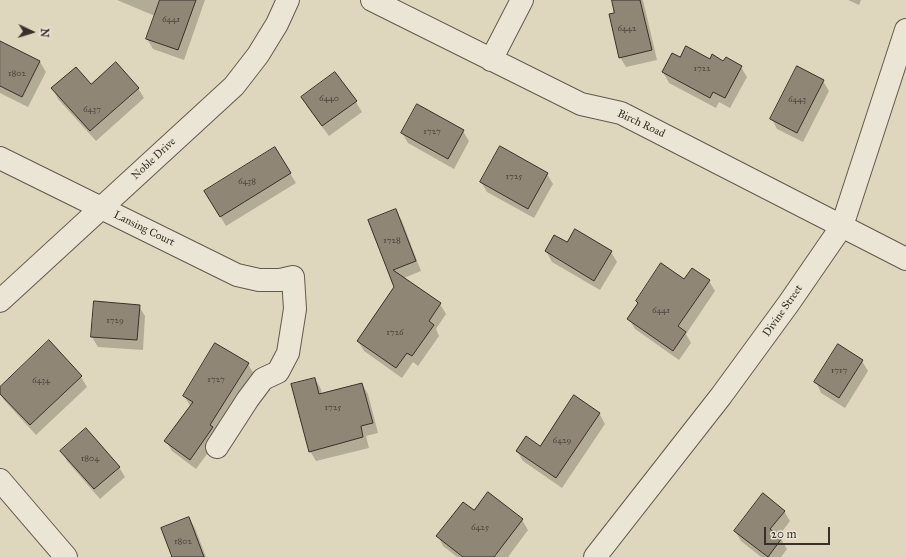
<!DOCTYPE html>
<style>
body{margin:0}
#map{position:relative;width:906px;height:557px;overflow:hidden;background:#dfd7bd;font-family:"IM FELL Great Primer",serif}
canvas{display:block}
.north{position:absolute;left:12px;top:12px;width:40px;height:40px;-webkit-text-stroke:3px #eae5d4;paint-order:stroke;rotate:94deg;font-size:11px;font-weight:700;line-height:16px;text-align:center;color:#3b2f29}
.north::after{content:'';display:block;margin:auto;width:14px;height:18px;background:#3b2f29;clip-path:polygon(50% 0,100% 100%,50% 72%,0 100%)}
.scale{position:absolute;left:764px;top:527px;width:66px;height:18px;box-sizing:border-box;border:2px solid #3b2f29;border-top:0;padding-left:5px;font-size:12px;line-height:14px;white-space:nowrap;color:#3b2f29;-webkit-text-stroke:3px #eae5d4;paint-order:stroke}
</style>
<div id="map">
<canvas width="906" height="557"></canvas>
<div class="north">N</div>
<div class="scale">20 m</div>
</div>
<script>
const ctx = document.querySelector('canvas').getContext('2d');
ctx.lineJoin = 'round';
function fill(path, color) {
  ctx.fillStyle = color;
  ctx.fill(path, 'evenodd');
}
function strokePath(path, color, width, dash) {
  ctx.strokeStyle = color;
  ctx.lineWidth = width;
  ctx.lineCap = dash ? 'butt' : 'round';
  ctx.setLineDash(dash || []);
  ctx.stroke(path);
}
function drawText(font, color, halo, rows, align = 'center') {
  ctx.font = font + ' "IM FELL Great Primer",serif';
  ctx.lineWidth = 3;
  ctx.setLineDash([]);
  ctx.textBaseline = 'middle';
  ctx.strokeStyle = halo;
  ctx.fillStyle = color;
  for (const [text, x, y, turn = 0] of rows) {
    ctx.save();
    ctx.translate(x, y);
    ctx.rotate((+turn || 0) * Math.PI / 180);
    ctx.textAlign = isNaN(turn) ? turn : align;
    if (halo) ctx.strokeText(text, 0, 0);
    ctx.fillText(text, 0, 0);
    ctx.restore();
  }
}
fill(new Path2D(`
 M117,0H205L184,60L153,49L147,39L155,16Z
 M613,0H643L657,60L626,67L620,57L616,13Z
 M848,0H861L859,5Z
 M0,42L40,62L46,72L28,107L0,93Z
 M680,59L724,62L741,67L747,77L730,108L719,102L716,108L669,83L663,72Z
 M823,81L829,91L803,142L777,129L772,119Z
 M91,85L138,88L144,98L96,141L58,99L53,89Z
 M302,97L356,102L362,112L329,136L308,108Z
 M463,131L469,141L454,169L408,143L402,133Z
 M275,148L296,183L226,226L205,191Z
 M547,174L553,184L534,218L487,192L481,182Z
 M396,210L402,221L421,271L404,278L440,304L446,314L436,329L439,336L418,366L413,362L402,378L364,351L358,341L395,287L370,221Z
 M567,243L611,252L617,262L600,290L552,262L546,251Z
 M684,280L709,281L715,291L686,334L691,343L679,360L635,329L629,319L638,304L637,301Z
 M139,306L145,316L143,350L98,347L92,337Z
 M862,361L868,371L845,408L821,393L816,382Z
 M248,364L254,374L219,438L196,469L172,451L166,441L191,407L184,396Z
 M81,377L87,387L36,435L4,400L0,394V388Z
 M315,379L321,389L322,394L362,384L368,394L378,433L366,436L369,448L316,461L310,451Z
 M599,413L605,424L562,488L523,461L517,451L541,447Z
 M62,451L119,467L125,477L100,499L67,461Z
 M488,493L522,520L528,530L508,557H457L443,546L438,536L474,512Z
 M784,511L790,521L778,537L781,539L787,549L781,557H761L741,541L735,531Z
 M189,518L195,528L206,557H173Z`), '#0003');
const building = new Path2D(`
 M160,0H196L178,50L146,39Z
 M612,0H640L652,50L619,58L609,14L614,13Z
 M0,41L40,61L22,97L0,86Z
 M686,46L710,59L712,54L723,61L726,57L742,66L725,98L713,92L710,98L662,72L672,53L680,57Z
 M116,62L139,88L90,131L51,88L76,67L91,84Z
 M797,66L824,80L797,133L770,119Z
 M335,72L357,101L322,126L301,97Z
 M417,104L464,130L448,159L401,133Z
 M500,146L548,173L528,209L480,182Z
 M275,147L291,173L220,217L204,191Z
 M396,209L416,261L393,270L441,303L429,321L434,325L412,356L407,353L396,368L357,341L394,287L368,220Z
 M575,229L612,251L594,281L545,251L554,235L567,242Z
 M661,263L684,279L692,268L710,280L678,326L686,332L673,351L627,319L638,303L636,301Z
 M94,301L140,305L137,340L91,337Z
 M49,340L82,376L30,425L0,394V387Z
 M215,343L249,363L210,425L213,427L190,460L164,441L193,402L183,396Z
 M838,344L863,360L839,398L814,382Z
 M315,378L319,394L362,383L373,423L361,426L363,437L309,452L291,384Z
 M574,395L600,413L556,478L516,451L526,436L540,446Z
 M86,428L120,467L94,489L60,451Z
 M488,492L523,519L494,557H463L436,536L463,502L474,510Z
 M763,493L785,511L770,529L782,538L768,557L734,531Z
 M189,517L204,557H172L161,528Z`);
fill(building, '#908676');
strokePath(building, '#3b2f29', 1);
const minor = new Path2D(`
 M372,0L581,104L621,113L906,259
 M491,60L522,0
 M0,158L237,275L259,280H280L293,277L295,309L288,353L278,372L263,379L248,399L217,447
 M0,301L234,86L258,55L277,24L288,0
 M0,480L66,557
 M595,557L721,396L789,303L842,226L906,30`);
strokePath(minor, '#64594e', 24);
strokePath(minor, '#eae5d4', 22);
drawText('9px', '#50453c', null, [
 ["6441",171,20],
 ["6442",627,29],
 ["1722",702,69],
 ["1802",17,74],
 ["6440",329,99],
 ["6443",797,100],
 ["6437",92,110],
 ["1727",432,132],
 ["1725",514,177],
 ["6438",247,182],
 ["1728",392,241],
 ["6441",661,311],
 ["1729",115,321],
 ["1726",395,333],
 ["1717",839,371],
 ["1727",216,380],
 ["6434",41,381],
 ["1725",333,408],
 ["6429",562,441],
 ["1804",90,459],
 ["6425",480,528],
 ["1802",183,542]
]);
drawText('11px', '#3b2f29', '#eae5d4', [
 ["Birch Road",641,124,25],
 ["Noble Drive",154,159,-43],
 ["Lansing Court",144,229,26],
 ["Divine Street",783,311,-55]
]);
</script>
